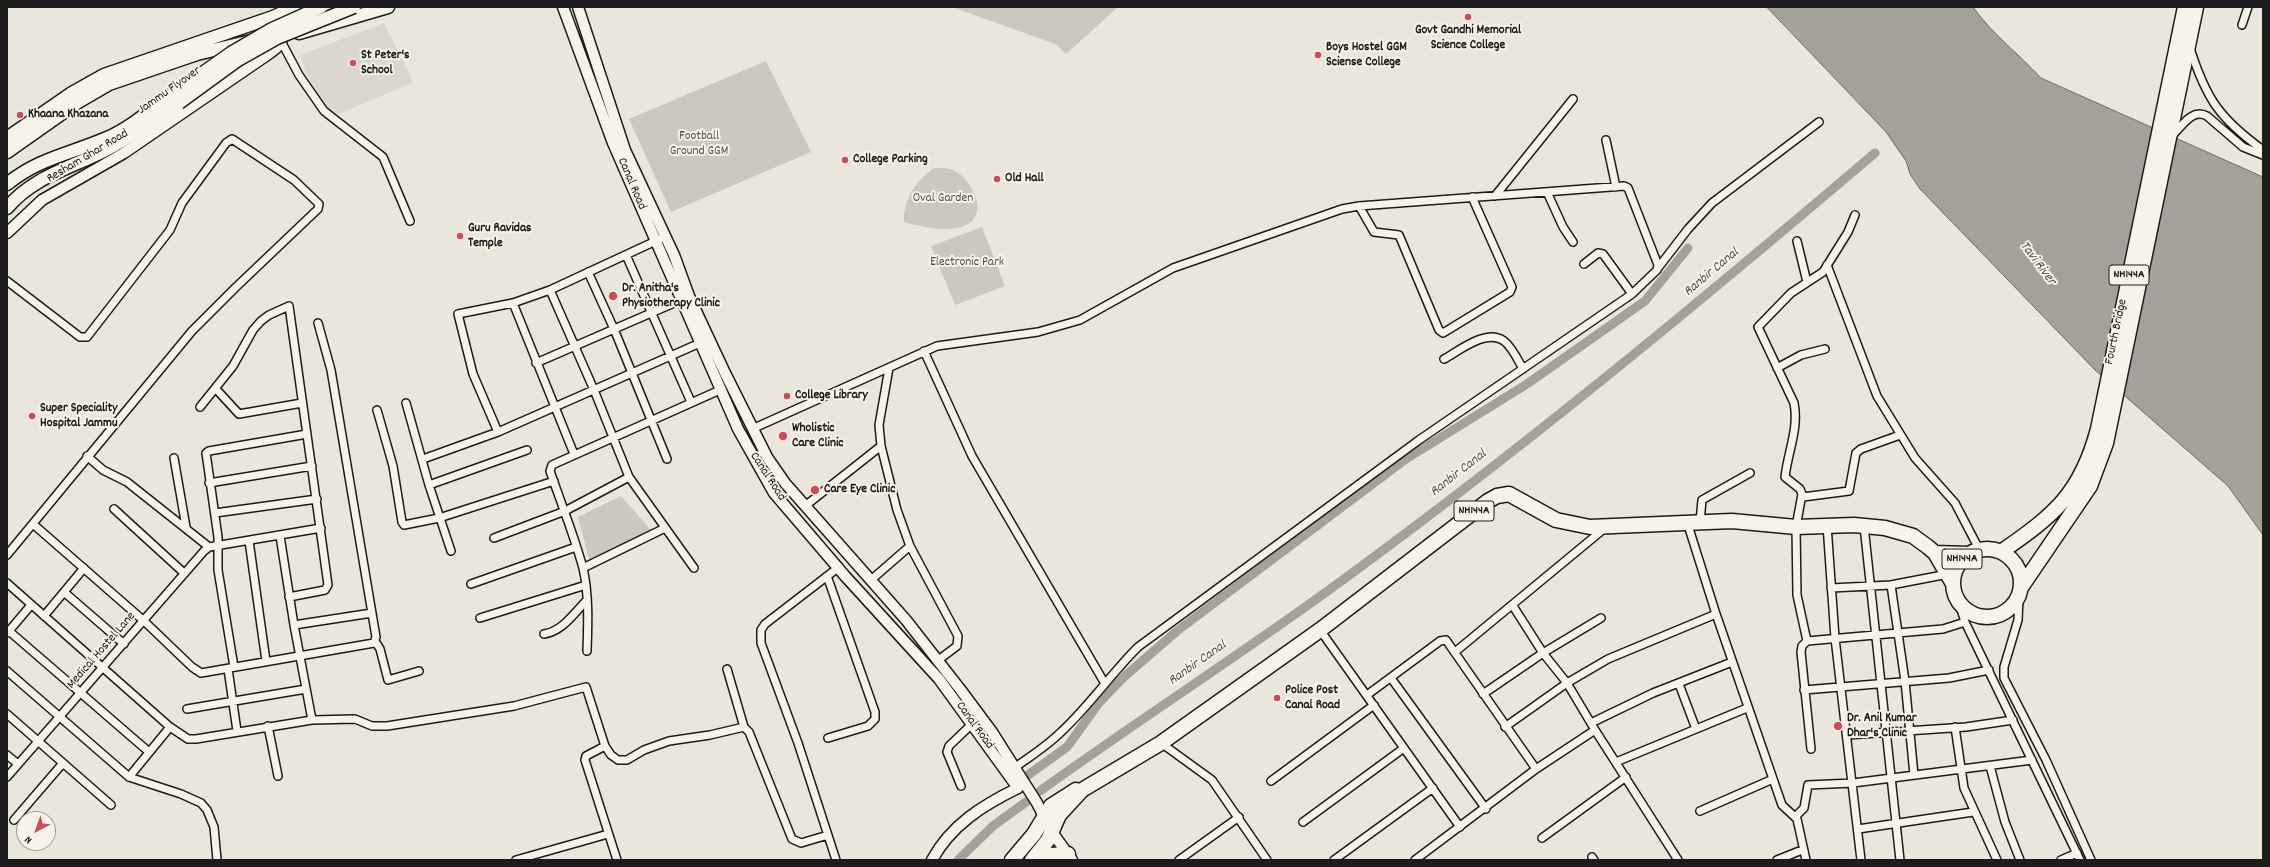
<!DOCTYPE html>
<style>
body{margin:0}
#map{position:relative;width:2270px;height:867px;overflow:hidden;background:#eae6dc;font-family:Dekko,sans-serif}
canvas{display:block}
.frame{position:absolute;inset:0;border:8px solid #1c1c1c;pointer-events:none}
.north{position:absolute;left:16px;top:811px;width:40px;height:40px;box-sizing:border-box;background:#f7f3e8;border:1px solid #9f9d96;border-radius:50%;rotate:221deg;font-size:11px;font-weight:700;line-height:16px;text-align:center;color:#1c1c1c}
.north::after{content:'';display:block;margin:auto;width:14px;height:18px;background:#d1495b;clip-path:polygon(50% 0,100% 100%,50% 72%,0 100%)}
</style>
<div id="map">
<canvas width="2270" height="867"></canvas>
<div class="frame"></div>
<div class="north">N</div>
</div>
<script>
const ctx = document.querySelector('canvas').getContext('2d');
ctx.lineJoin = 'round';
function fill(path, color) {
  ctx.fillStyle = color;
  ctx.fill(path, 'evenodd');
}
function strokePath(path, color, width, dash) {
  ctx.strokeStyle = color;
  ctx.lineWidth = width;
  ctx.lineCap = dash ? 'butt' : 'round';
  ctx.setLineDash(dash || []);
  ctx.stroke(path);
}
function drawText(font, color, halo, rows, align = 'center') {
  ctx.font = font + ' Dekko,sans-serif';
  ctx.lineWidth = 4;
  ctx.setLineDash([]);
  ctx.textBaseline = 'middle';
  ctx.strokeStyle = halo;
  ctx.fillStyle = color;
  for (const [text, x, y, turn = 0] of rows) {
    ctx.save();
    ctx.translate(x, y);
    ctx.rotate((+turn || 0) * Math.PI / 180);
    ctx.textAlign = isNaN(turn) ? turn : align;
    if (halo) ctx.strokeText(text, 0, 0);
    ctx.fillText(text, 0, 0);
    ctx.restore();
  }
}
fill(new Path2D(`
 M384,23L413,82L342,113L330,114L305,71L301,55Z`), '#dad7ce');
fill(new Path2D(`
 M952,7H1118L1066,54L1055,44Z
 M766,61L811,152L671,212L629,119Z
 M934,168C941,168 948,167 955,171C972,180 991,216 964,226C945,233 922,227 904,222C903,199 916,181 934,168Z
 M982,227L1005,286L955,305L931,246Z
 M621,496L655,535L591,567L578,517Z`), '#ccc8c0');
const water = new Path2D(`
 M1767,7H1973C1992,34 2019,54 2041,78L2263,177V535L2228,486L2095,370L1920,189L1910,174L1906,161L1886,132Z`);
fill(water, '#a3a19a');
strokePath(water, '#6d6c68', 1);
strokePath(new Path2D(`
 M1028,775L1067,747L1098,704L1125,676L1177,631L1406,459L1527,384L1645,301L1688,248
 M1040,791C1133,724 1229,662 1322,595C1513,457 1695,306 1875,153
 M958,860L993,826L1026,802`), '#a3a19a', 9);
const street = new Path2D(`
 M2242,25L2248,7
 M282,43L299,75L324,111L383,157L410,221
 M2190,48C2206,99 2220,119 2263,150
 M2172,136C2182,126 2192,108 2207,116L2243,147L2263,155
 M1606,140L1616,187
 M1547,192L1563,227L1573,242
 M1495,196L1573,99
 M1359,206L1374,232L1399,235L1439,330L1443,333L1510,292L1512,287L1472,197
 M1855,215L1848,232L1823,272L1791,293L1758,327L1794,403C1799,429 1788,451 1785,477L1800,489L1802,494L1796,527L1797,595L1807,641L1943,629L1965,622
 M1797,241L1807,282
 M626,255L691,402
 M1584,264L1598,253L1603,254L1632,294
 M1827,265L1877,396L1915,458L1955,503L1979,549
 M1658,268L1688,229L1712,203L1819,122
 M588,272L614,329L667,459
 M7,281L80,337H87L170,230L182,203L226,143L232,139L294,180L319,204L318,209L235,288L192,331L7,555
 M550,290L594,390L629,477L694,568
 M513,303L574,454
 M924,351L972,456L1104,682
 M1444,359C1459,351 1486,328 1504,341C1512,347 1518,360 1523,369
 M536,363L681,300
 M889,368L879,425L881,446L897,510L910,546L958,636L957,646L937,661
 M1777,368L1801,355L1825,349
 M216,389L239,414L302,403
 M406,403L429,485L451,551
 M200,407L233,366L253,330L261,321L269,315L289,306L328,585L325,590L289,597
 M377,410L393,466L402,522L404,525L439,518L554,481
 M752,429L937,346L1038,332L1080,320L1173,268L1342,209L1359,206L1624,186L1628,188L1658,265L1657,270L1632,294L1419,440L1138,647C1111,674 1089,706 1061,732C1047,746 1031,756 1014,768
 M498,432L473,374L458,314L513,303L550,290L660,239
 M87,456L103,470L127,482L209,547
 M174,458L186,527
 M423,459L498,432L700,343
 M209,483L312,466
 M429,485L527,450
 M1803,497L1849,491L1856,453L1861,449L1900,435
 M805,506L881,446
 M114,509L184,573
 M215,513L317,499
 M1700,522L1702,500L1750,473
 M33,524L144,621L192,667L201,673L374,643L376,637L331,370L318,323
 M1827,525L1835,638L1861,860
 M1864,526L1900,860
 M280,536L294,625L312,720
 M494,538L565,511L629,477
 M249,541L266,661
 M583,568L665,528
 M827,576L875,712V719L868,726L828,738
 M871,580L910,546
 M7,583L170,727L188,739H196L312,720L355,719L372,726H387L514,706L586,687L605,746L611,755L618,760H627L644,750L669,741L710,735L744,727L749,732L792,839L801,843L828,835
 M471,584L576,547
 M1891,585L1905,681L1914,775
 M1831,588L1891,585L1948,574
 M64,592L124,644
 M2019,598L2018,620L2004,667V678L2046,760L2091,860
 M1959,603L1965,622L2080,860
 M1716,614L1782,805L1797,819L1806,860
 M44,616L84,568
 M480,618L586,585
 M294,625L372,613
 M1320,630L1460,827
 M9,631L31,605
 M7,633L9,631L149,752
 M544,634C563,631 574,613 587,600
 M375,641L380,649L388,680L419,671
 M1807,641L1802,646L1801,652L1811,749
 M587,651C588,623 589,594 583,568C574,535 561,503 550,471L552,465L720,390
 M1455,652L1605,528
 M234,667L218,570V537L206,453L209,451L307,434
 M228,669L237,731
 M727,669L744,727
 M7,671L129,777L181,794L201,803L207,810L214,827L217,860
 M1391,678L1486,809
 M1679,684L1696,729
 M1804,690L1949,678L1989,670
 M1483,694L1543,653L1601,618
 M1367,695L1440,641L1446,640L1536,769
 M187,709L306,689
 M7,714L111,805
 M1591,723L1653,693L1732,662
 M268,726L278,776
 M1505,727L1567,683L1543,653L1513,606
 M1955,727L1964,788L1997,860
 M1595,730L1678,860
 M1847,735L1966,727L2013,720
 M1161,743L1212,780L1267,860
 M605,746L586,756L585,760L617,860
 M7,755L18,764
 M1616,762L1747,708
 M1990,766L2005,822L2020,860
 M7,777L204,551L209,547L321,528
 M129,777L170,727
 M1271,781L1374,705
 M961,786L947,752L949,746L973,723
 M1700,811L1773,779
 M1795,817L1804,808L1808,785L1853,783L2032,760
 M14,820L63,763
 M1303,822L1404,748
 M1858,829L1973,812
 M1542,838L1626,777
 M1592,857L1594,860
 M516,860L608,834
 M836,860L798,743L761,643V630L765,624L839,567
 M1179,860L1239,817
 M1334,860L1433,788
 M1415,860L1536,769L1595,730L1567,683L1608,659L1716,614L1687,522
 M1777,860L1802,850
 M2061,860L2077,853`);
const secondary = new Path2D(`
 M563,7L613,143L738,429L774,493L845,576L939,679L1018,788C983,805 951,825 932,860
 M578,7L625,150L674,255L689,296L725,373L767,457L785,483L906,620L960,689L992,732L1037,803L1052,832L1072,860
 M7,233L42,200L124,153L270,53C279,46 285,43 279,31`);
const primary = new Path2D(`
 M299,33L388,7
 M7,138L72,93L104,75L273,17L295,7
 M7,152L78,102L109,84L197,54L251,41
 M7,184C39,158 70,154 107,138C130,128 152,109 173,94
 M7,208C35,174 79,166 115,145C137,133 158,117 179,103`);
const highway = new Path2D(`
 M1953 583a34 34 0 1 1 68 0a34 34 0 1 1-68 0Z
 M2001,552C2054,515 2081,494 2098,429L2185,7
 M1935,553L1969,554
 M2022,586L2090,486L2106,443L2196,7
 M1012,860L1034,834L1051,806L1076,790
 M1032,860L1048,840L1059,815L1082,790L1161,743L1320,630L1488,501L1497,496L1509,494L1556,520L1590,527L1732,521L1796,527L1854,525L1885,528L1913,536L1928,547L1935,553L1952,582
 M1042,860L1050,855L1068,854`);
strokePath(street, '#1c1c1c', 10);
strokePath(secondary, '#1c1c1c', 13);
strokePath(primary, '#1c1c1c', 15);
strokePath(highway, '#1c1c1c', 17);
strokePath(street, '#f7f3e8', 7);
strokePath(secondary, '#f7f3e8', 10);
strokePath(primary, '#f7f3e8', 12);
strokePath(highway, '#f7f3e8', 14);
const primaryBridge = new Path2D(`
 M173,94L231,53L272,29L321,7
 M179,103L238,60L277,38L354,7`);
strokePath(primaryBridge, '#1c1c1c', 15, []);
strokePath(primaryBridge, '#f7f3e8', 12);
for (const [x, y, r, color] of [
 [1468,17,4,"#d1495b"],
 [1318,55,4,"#d1495b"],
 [353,63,4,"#d1495b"],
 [20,115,4,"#d1495b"],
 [845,160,4,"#d1495b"],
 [997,179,4,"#d1495b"],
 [460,236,4,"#d1495b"],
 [613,296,5,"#d1495b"],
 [787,396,4,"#d1495b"],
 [32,416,4,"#d1495b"],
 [783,436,5,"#d1495b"],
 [815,490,5,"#d1495b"],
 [1277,698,4,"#d1495b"],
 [1838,726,5,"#d1495b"]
]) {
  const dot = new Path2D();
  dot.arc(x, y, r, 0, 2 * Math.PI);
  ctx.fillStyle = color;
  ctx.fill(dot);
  strokePath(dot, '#f7f3e8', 1.5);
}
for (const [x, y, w] of [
 [2129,275,40],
 [1474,511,40],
 [1962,559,40]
]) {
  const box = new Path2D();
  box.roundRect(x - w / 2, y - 10, w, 20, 3);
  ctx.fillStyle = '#f7f3e8';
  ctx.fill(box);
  strokePath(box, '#1c1c1c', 1);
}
drawText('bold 12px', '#1c1c1c', null, [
 ["NH144A",2129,275],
 ["NH144A",1474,511],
 ["NH144A",1962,559]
]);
drawText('bold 13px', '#1c1c1c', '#f7f3e8', [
 ["Govt Gandhi Memorial",1468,31,"center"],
 ["Science College",1468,46,"center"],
 ["Boys Hostel GGM",1326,48],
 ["Sciense College",1326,63],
 ["St Peter's",361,56],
 ["School",361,71],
 ["Khaana Khazana",28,115],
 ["College Parking",853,160],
 ["Old Hall",1005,179],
 ["Guru Ravidas",468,229],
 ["Temple",468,244],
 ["Dr. Anitha's",622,289],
 ["Physiotherapy Clinic",622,304],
 ["College Library",795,396],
 ["Super Speciality",40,409],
 ["Hospital Jammu",40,424],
 ["Wholistic",792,429],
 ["Care Clinic",792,444],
 ["Care Eye Clinic",824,490],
 ["Police Post",1285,691],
 ["Canal Road",1285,706],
 ["Dr. Anil Kumar",1847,719],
 ["Dhar's Clinic",1847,734]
], 'left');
drawText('13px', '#1c1c1c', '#f7f3e8', [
 ["Jammu Flyover",170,91,-35],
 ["Resham Ghar Road",88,157,-31],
 ["Canal Road",631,184,67],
 ["Fourth Bridge",2117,332,-78],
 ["Canal Road",767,477,57],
 ["Medical Hostel Lane",102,651,-49],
 ["Canal Road",974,726,54]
]);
drawText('13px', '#51504d', '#f7f3e8', [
 ["Football",699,137],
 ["Ground GGM",699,152],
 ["Oval Garden",943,199],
 ["Electronic Park",967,263]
]);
drawText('italic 14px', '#52514e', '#f7f3e8', [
 ["Tavi River",2037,264,53],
 ["Ranbir Canal",1712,273,-40],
 ["Ranbir Canal",1459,474,-38],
 ["Ranbir Canal",1198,664,-35]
]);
</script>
